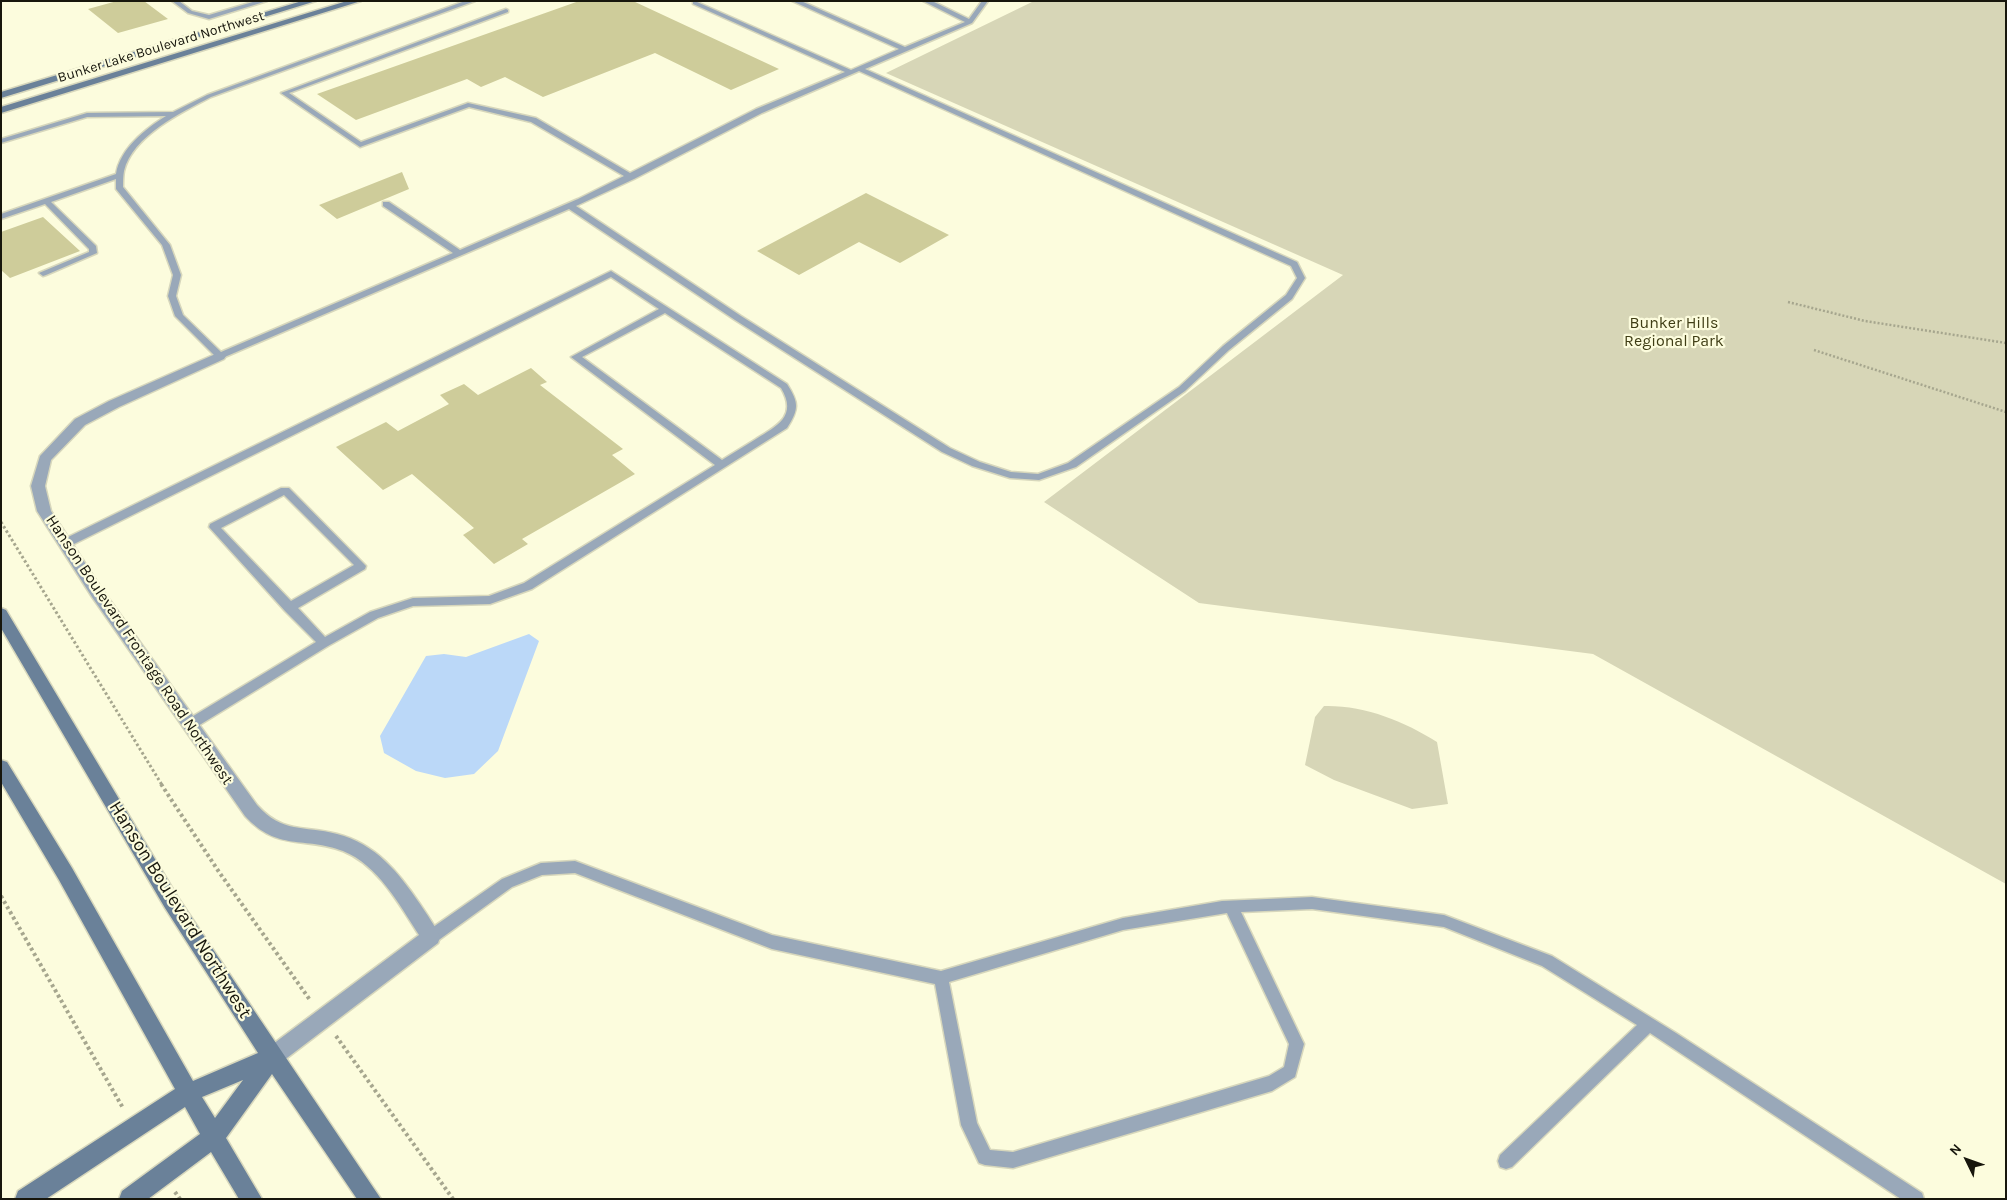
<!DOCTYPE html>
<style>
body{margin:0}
#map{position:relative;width:2007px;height:1200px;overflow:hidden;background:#fcfcdd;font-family:Karla,sans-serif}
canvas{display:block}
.frame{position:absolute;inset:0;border:2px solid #17160c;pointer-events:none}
.north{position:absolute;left:1942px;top:1135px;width:50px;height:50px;-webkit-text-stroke:4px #fcfcdd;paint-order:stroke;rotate:312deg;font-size:14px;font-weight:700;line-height:20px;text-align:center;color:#17160c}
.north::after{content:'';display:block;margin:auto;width:18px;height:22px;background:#17160c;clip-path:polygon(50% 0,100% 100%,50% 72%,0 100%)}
</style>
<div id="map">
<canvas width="2007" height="1200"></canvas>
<div class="frame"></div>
<div class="north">N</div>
</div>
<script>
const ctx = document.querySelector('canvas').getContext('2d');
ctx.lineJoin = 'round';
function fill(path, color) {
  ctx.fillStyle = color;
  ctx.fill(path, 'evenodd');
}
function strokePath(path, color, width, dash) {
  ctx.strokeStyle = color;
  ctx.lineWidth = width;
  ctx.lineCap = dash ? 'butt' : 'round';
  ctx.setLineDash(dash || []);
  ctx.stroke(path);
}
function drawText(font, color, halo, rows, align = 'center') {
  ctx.font = font + ' Karla,sans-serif';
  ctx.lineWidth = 4.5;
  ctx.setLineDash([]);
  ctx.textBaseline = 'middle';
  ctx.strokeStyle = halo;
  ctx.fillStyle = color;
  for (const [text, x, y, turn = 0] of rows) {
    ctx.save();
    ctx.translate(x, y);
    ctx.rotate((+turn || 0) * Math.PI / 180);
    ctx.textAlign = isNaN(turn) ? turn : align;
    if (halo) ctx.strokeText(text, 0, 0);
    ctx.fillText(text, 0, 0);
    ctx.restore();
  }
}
fill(new Path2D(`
 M1034,1H2006V884L1593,654L1199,603L1044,502L1343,275L886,73Z
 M1324,706C1364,705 1404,721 1437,742L1448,804L1412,809L1334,780L1305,765L1315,717Z`), '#d7d6b7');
fill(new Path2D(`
 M529,634L539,641L498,751L474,774L445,778L416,771L384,753L380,736L426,656L444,654L466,657Z`), '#bbd8f8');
fill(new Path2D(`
 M117,1H144L168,19L118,33L88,9Z
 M579,1H633L779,69L731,90L655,53L543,97L505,77L481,87L467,79L356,120L317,94Z
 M402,172L409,189L337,219L319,205Z
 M866,193L949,235L900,263L859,242L799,275L757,251Z
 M43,217L80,251L10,278L1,270V232Z
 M531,368L547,382L540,385L623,449L612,455L635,474L522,539L528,544L494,564L463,535L474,528L412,474L383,490L336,447L386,422L398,431L449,404L440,395L464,384L478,395Z`), '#cecc9a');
const lane = new Path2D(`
 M172,1H179L192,11L209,15L256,1H267L209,19L188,13Z
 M465,1H475L211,97C182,112 132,136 124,171C123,176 123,182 123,187L170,245L181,275L176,296L183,315L221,352L453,253L383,206V202H389L460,250L578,199L624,176L531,122L469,107L360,147L281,93L506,9L508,10V12L289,93L361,142L468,103L536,118L630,173L756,109L845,72L693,4V2H697L851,70L899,49L792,1H801L905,47L965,22L923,1H932L969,19L982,1H988L972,23L865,69L1297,262L1305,278L1292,299L1229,350L1185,391L1076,467L1039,480L1010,478L972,466L942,452L735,320L569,209L220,359L217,358L175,316L168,296L173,275L162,245L116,189V179L51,202L96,246L97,253L46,275L43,276L39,273L89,252V249L45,204L1,219V214L116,174C120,149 145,129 166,116L87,117L1,143V139L87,113L173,112L207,95ZM859,71L1291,266L1297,278L1286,295L1223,346L1179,387L1068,463L1038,474L1011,472L980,462L950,448L741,316L576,206L634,179L762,113Z
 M611,271L787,384C799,403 799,409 787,428L532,589L490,604L413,606L378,618L328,646L193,729L189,730L185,729L183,725L185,721L316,642L285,611L209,527L210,524L281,488H289L366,566L365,569L298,608L325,637L370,612L413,598L489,596L524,583L715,465L571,357L659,309L611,277L70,546H62L61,543L62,540ZM665,313L781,388C798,416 777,426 756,439C745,446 733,453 722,460L582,357ZM284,495L354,565L291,601L221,528Z
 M575,861L772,935L941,971L1123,918L1222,901L1312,897L1444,915L1552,956L1676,1033L1922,1193L1924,1199H1901L1650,1033L1512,1167L1506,1169L1500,1167L1498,1161L1500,1155L1637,1025L1542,966L1444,927L1312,909L1241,912L1304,1044L1295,1077L1272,1091L1013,1168L985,1165L979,1163L961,1125L935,984L772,949L575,873L542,875L512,887L436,942L431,944L426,942L424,937L426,932L502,879L541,863ZM1227,913L1289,1044L1284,1067L1269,1076L1013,1152L990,1150L977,1123L949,982L1123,930Z`);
const street = new Path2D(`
 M220,352L226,356L224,359L119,407L85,425L51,460L45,486L51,511L102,589L257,805C283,834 303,825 337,834C376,844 399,873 420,904C427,915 435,925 440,937L438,943L279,1064L272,1067L265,1064L262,1057L265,1050L419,935C399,904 378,865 343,851C304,836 278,852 245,816L92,597L37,511L31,486L40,456L75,419L109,401Z`);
const secondary = new Path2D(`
 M302,1H316L1,98V92Z
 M347,1H361L1,113V107Z
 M1,608L6,610L177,896L381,1199H357L272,1074L226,1138L262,1199H239L211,1152L148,1199H119L122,1191L200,1134L185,1107L46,1199H15L18,1191L175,1089L59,880L1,782V760L7,762L72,868L193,1081L258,1053L165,908L1,628ZM243,1080L215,1118L202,1097Z`);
strokePath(lane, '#d7d7bc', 3);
strokePath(street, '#d7d7bc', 3);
strokePath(secondary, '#d7d7bc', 3);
strokePath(new Path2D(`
 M1788,302L1865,321L2006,343
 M1814,350L2006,412`), '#a6a68e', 2.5, [2, 2]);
strokePath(new Path2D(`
 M1,522L162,785`), '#a6a68e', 3, [2.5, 2.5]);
strokePath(new Path2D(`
 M161,784L219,872L310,1000
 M1,896L123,1108
 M336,1036L453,1199
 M175,1192L180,1199`), '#a6a68e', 4, [3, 3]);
fill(lane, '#99a8b9');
fill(street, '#99a8b9');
fill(secondary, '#6a8199');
drawText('14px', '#17160c', '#fcfcdd', [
 ["Bunker Lake Boulevard Northwest",161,47,-17]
]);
drawText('16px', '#3f3d15', '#fcfcdd', [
 ["Bunker Hills",1674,323],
 ["Regional Park",1674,341]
]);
drawText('16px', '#17160c', '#fcfcdd', [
 ["Hanson Boulevard Frontage Road Northwest",139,650,56]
]);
drawText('19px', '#17160c', '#fcfcdd', [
 ["Hanson Boulevard Northwest",180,910,58]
]);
</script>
